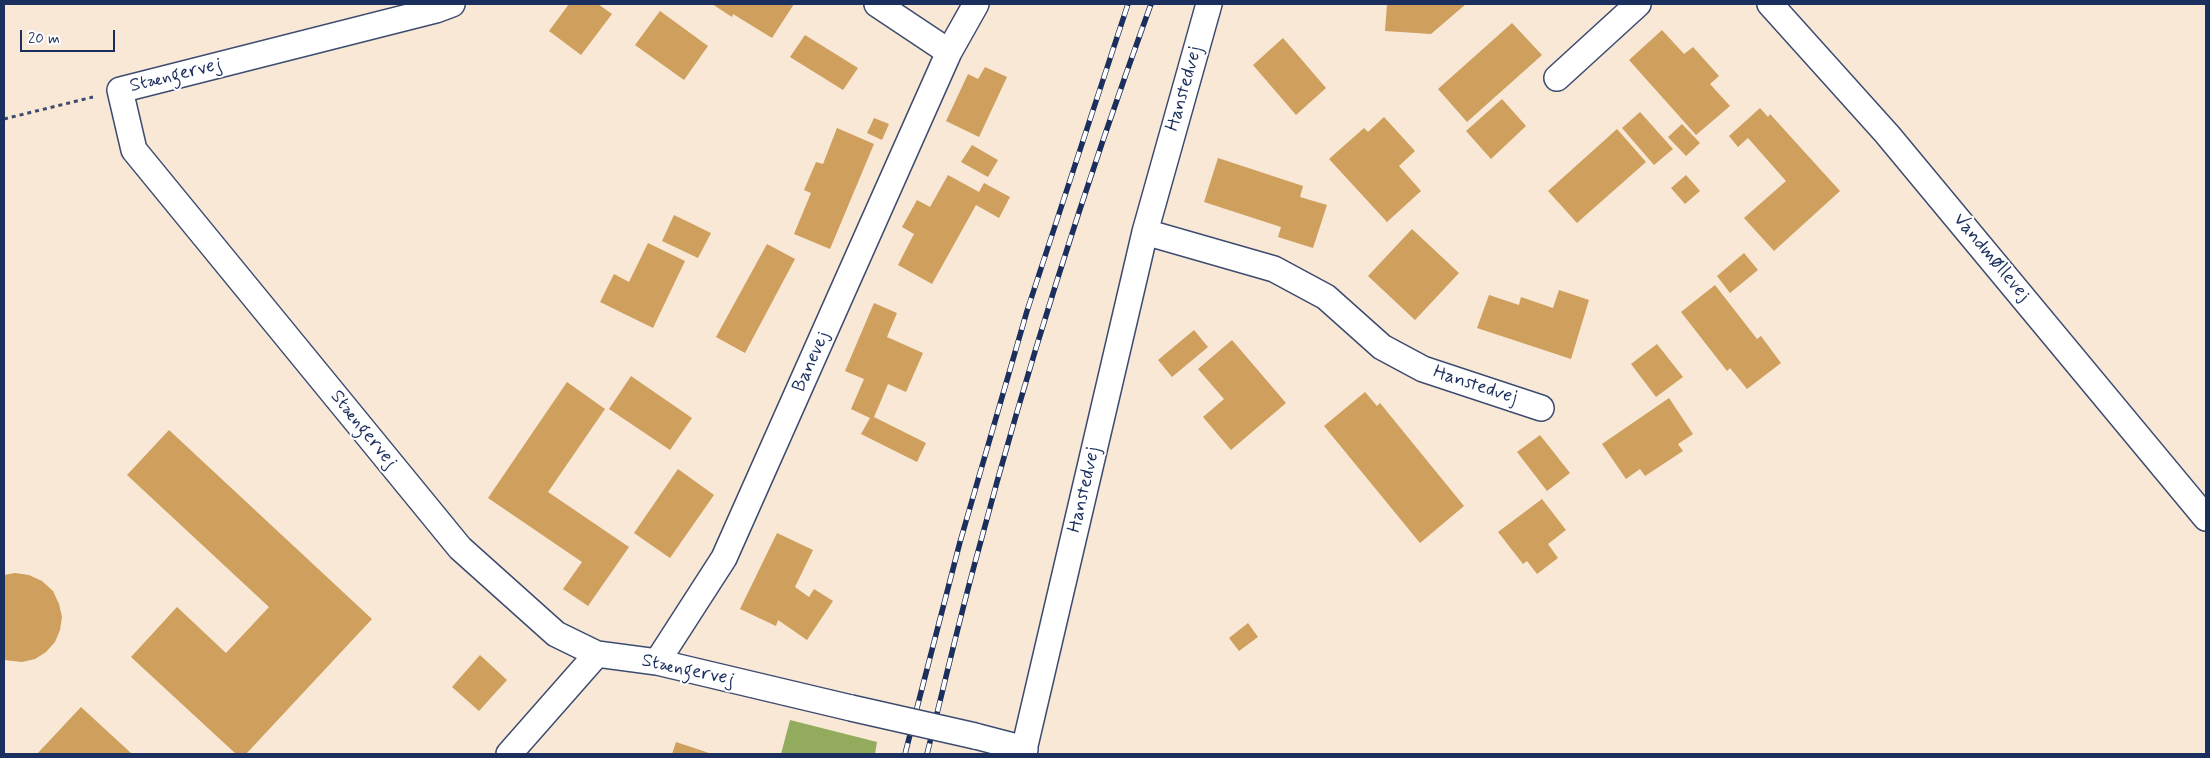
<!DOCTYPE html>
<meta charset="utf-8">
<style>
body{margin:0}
#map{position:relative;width:2210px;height:758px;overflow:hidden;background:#f8e8d5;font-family:Mynerve,sans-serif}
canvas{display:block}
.frame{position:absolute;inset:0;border:5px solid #1b2f5e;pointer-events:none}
.scale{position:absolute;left:20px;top:30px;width:95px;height:22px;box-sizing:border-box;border:2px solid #1b2f5e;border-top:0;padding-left:6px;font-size:15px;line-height:18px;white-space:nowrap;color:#1b2f5e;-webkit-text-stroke:4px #fff;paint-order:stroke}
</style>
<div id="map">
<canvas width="2210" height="758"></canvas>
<div class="frame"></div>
<div class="scale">20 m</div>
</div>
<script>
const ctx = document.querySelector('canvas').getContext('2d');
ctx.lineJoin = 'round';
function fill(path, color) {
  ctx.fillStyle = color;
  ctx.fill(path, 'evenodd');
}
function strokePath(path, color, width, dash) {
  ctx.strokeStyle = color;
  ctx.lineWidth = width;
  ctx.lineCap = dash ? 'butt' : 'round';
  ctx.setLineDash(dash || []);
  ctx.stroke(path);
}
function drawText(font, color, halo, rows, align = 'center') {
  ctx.font = font + ' Mynerve,sans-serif';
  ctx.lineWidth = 4;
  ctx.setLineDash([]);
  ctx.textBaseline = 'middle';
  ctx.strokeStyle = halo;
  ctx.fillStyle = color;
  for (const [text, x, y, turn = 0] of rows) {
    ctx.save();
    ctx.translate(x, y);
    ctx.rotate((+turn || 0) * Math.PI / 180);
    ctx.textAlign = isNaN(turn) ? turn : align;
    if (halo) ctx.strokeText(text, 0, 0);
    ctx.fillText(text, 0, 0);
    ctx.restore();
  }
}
fill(new Path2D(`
 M790,720L877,742L875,754H781Z`), '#92ab5c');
fill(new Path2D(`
 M569,4H598L612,14L581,55L549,31Z
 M712,4H794L772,38L733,14L732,17Z
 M1387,4H1466L1431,34L1385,31Z
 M660,11L708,46L684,80L635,45Z
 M1512,23L1542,55L1467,122L1438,89Z
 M1662,30L1684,54L1693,47L1719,76L1710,84L1730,106L1696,135L1629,60Z
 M805,35L858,68L843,90L790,57Z
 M1283,38L1326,88L1296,115L1253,65Z
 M985,67L1007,77L979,137L946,121L968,74L978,79Z
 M1502,99L1526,126L1491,159L1466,131Z
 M1760,108L1768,117L1770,114L1840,191L1774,251L1744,218L1786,181L1748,138L1738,147L1729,136Z
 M1640,112L1673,149L1654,165L1622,128Z
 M1384,117L1415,151L1399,166L1421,191L1387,222L1329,159L1364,128L1368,132Z
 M874,118L889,124L882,140L867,133Z
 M1682,124L1700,143L1686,156L1668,137Z
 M837,128L874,144L830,249L794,234L811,193L804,190L816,162L823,164Z
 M1617,129L1646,162L1577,223L1548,191Z
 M972,145L998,160L988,177L961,162Z
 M1218,158L1303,186L1300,197L1327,205L1313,248L1278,237L1281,227L1204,202Z
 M948,175L979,192L984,183L1010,197L999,218L976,205L932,284L898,265L914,234L902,227L917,200L930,207Z
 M1686,175L1700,191L1685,204L1671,188Z
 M674,215L711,233L698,258L662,241Z
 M1412,229L1459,273L1415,320L1368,276Z
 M648,243L685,261L653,328L600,302L614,274L629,282Z
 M767,244L795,259L745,353L716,337Z
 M1744,253L1758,270L1730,293L1717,276Z
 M1715,285L1757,339L1761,336L1781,363L1747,389L1730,368L1727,371L1681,312Z
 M1559,290L1589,300L1571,359L1477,328L1489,295L1519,305L1521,297L1553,308Z
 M874,303L897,313L887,337L923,353L906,392L888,384L874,417L926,443L917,462L861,434L870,418L851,409L864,379L845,371Z
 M1194,330L1208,347L1172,377L1158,360Z
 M1232,340L1286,403L1231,450L1203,417L1224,399L1198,369Z
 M1657,344L1683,377L1656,397L1631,364Z
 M631,376L692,418L670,450L609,409Z
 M567,382L605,409L548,492L629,547L588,606L563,589L582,562L488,498Z
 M1365,392L1377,406L1380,403L1464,506L1420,543L1324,426Z
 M1669,398L1693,434L1678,444L1683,451L1645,476L1640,469L1626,479L1602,444Z
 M169,430L372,619L246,754H236L131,657L177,607L226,653L269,607L127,475Z
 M1540,435L1570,473L1547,491L1517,452Z
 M678,469L714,495L670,558L634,533Z
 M1542,499L1566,530L1548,544L1558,558L1537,574L1527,561L1523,564L1498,532Z
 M777,533L813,550L795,587L809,597L814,589L833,601L807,640L778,620L776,626L740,609Z
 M15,573L29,575L42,581L53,591L59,604L62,617L60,630L55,642L46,652L35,659L22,662L4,660V575Z
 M1248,623L1258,637L1239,651L1229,638Z
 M480,655L507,680L479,711L452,687Z
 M81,707L132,754H37Z
 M676,742L712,754H672Z`), '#ce9f5d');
const minor = new Path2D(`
 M452,4L436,10L120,90L134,150L460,548L556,634L597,654L657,662L851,708
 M877,4L949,52
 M1770,4L1887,134L2206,518
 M1557,78L1638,4
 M1145,232L1274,269L1326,297L1382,347L1423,369L1541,408
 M657,662L724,558L949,52L976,4
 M975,736L1025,749
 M509,754L597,654
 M1023,754L1145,232L1209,4`);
strokePath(minor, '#3c4b70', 28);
strokePath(new Path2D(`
 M4,119L93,97`), '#3c4b70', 3, [4, 4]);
strokePath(minor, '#fff', 25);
const rail = new Path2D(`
 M905,754L960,542L1027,311L1128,4
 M927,754C944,686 960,616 979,548C1028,364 1086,183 1151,4`);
strokePath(rail, '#1b2f5e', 5.5);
strokePath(rail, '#fff', 4, [11]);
const minorBridge = new Path2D(`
 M851,708L975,736`);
strokePath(minorBridge, '#3c4b70', 28, []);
strokePath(minorBridge, '#fff', 25);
drawText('19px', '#1b2f5e', '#fff', [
 ["Stængervej",176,76,-14],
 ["Hanstedvej",1185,89,-74],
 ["Vandmøllevej",1991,258,50],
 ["Banevej",812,362,-66],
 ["Hanstedvej",1475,386,18],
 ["Stængervej",363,430,51],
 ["Hanstedvej",1085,490,-77],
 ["Stængervej",688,671,12]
]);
</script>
